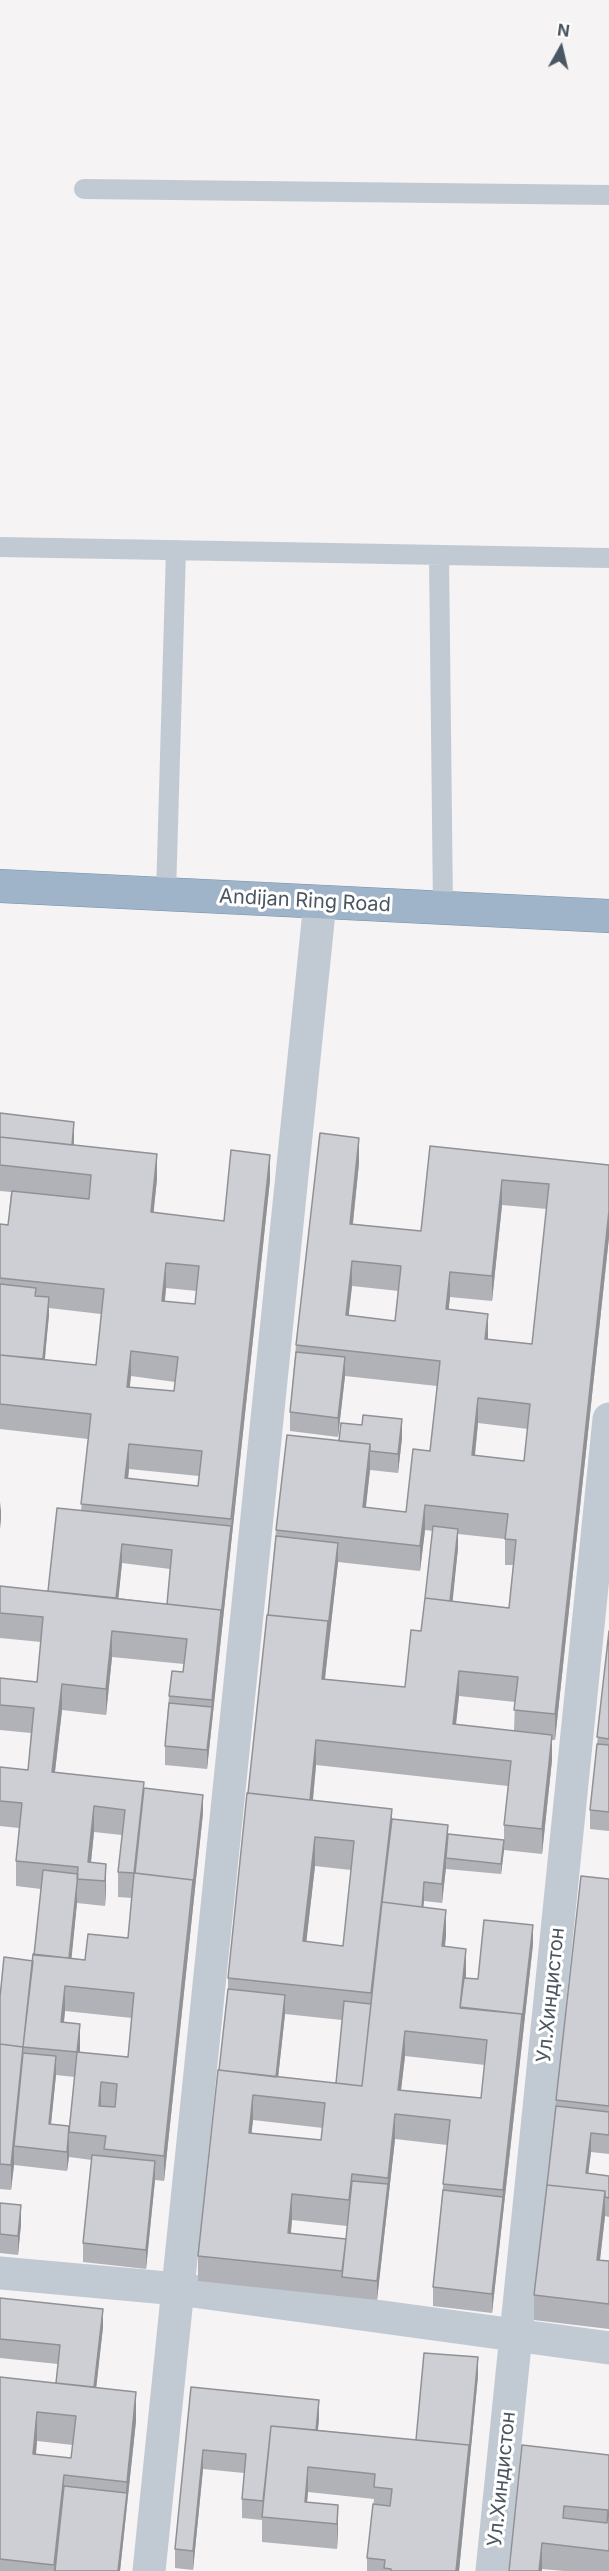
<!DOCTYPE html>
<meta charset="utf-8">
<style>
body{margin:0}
#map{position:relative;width:609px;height:2571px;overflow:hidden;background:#f5f3f3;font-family:Inter,sans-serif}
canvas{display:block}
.north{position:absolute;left:531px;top:18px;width:60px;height:60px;-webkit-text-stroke:4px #fff;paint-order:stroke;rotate:8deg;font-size:16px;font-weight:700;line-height:24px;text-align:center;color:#4a5661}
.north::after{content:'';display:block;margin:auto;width:21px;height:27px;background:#4a5661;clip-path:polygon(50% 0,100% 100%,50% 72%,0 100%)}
</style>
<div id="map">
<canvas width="609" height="2571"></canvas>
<div class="north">N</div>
</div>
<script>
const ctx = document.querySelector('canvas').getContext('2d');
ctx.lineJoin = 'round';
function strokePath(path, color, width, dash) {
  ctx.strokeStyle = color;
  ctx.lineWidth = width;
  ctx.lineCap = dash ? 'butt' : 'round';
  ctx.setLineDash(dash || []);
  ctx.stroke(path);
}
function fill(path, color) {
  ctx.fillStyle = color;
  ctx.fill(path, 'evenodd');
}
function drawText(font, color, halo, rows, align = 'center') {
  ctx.font = font + ' Inter,sans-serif';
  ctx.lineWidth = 6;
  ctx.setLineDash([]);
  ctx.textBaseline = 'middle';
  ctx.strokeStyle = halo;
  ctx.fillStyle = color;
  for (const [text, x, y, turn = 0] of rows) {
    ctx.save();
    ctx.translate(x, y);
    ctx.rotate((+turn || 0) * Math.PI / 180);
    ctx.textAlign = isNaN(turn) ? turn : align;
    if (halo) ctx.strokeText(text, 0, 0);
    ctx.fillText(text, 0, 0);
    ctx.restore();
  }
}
const trunk = new Path2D(`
 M0,886L609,916`);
strokePath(trunk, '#7690ad', 34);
strokePath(new Path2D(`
 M84,189L609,195
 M0,547L609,558
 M439,555L443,908
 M166,894L176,550`), '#c1cad2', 20);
strokePath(new Path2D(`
 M0,2273L178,2289L609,2348
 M149,2571L320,902
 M492,2571L609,1419`), '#c1cad2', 33);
strokePath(trunk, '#9fb4c9', 33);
fill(new Path2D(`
 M0,1113L74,1140V1145L157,1179L153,1213L224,1221L270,1180L207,1769L165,1765V1746L169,1696L183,1672L184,1664L112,1657L106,1715L62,1710L55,1772L144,1788L203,1813L164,2181L155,2180L146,2269L83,2262V2243L92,2160L69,2157L67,2171L14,2165L11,2190L0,2189V1997L33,1961L41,1889L16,1886V1861L19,1828L0,1826V1767L28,1770L31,1733L0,1730V1678L37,1682L41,1642L0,1638V1586L48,1591L81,1510L88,1439L0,1429V1224L8,1225L11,1192L0,1191ZM166,1288L197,1291L195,1304L165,1301ZM49,1308L101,1314L96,1365L45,1360ZM131,1376L175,1382L174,1391L129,1387ZM129,1469L199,1476L198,1486L128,1479ZM122,1563L170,1569L167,1604L118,1598ZM94,1832L122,1835L118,1872V1897L132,1898L128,1938L85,1960L71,1958L77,1903L105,1906L106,1890V1864L91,1863ZM65,2011L132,2018L128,2057L80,2053V2049L64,2022ZM56,2075L75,2077L69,2126L51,2124Z
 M430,1146L609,1165V1237L555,1740H552V1760L542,1854L504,1850L501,1874L446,1869V1867L442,1903L424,1901L423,1907L446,1935L445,1947L466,1974V1978L478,1979L533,1944L492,2313L433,2306V2287L447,2145L395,2139L377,2300L198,2281V2256L228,1989V1978L268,1615L276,1530L339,1441L402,1438L398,1473L370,1470L366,1507L406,1512L430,1451L437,1386L345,1376L338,1437L290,1431V1412L296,1345L359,1163L353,1224L421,1231ZM502,1205L547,1209L532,1344L488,1339L448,1310L450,1297L492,1301ZM352,1286L399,1291L395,1321L348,1315ZM478,1423L528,1429L524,1461L475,1456ZM425,1530L433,1531L421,1631L405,1687L325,1679L338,1562L420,1571ZM458,1534L505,1539V1565H513L509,1608L452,1601L458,1548ZM459,1696L515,1702L514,1731L456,1725ZM316,1765L508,1786L504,1825V1840L448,1834L313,1800ZM315,1866L351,1870L343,1946L306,1942ZM285,2014L342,2020L336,2083L278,2077ZM405,2056L485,2065L481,2098L401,2090ZM253,2120L323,2128L321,2140L251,2133ZM292,2220L347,2226L346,2244L291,2233Z
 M609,1631V1831L590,1829V1810Z
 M609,1879V2154L591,2152L588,2173L609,2176V2217L605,2216L600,2260L609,2261V2329L534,2320V2295L547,2185L556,2100Z
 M0,2203L21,2224L18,2255L0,2253Z
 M0,2298L103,2327L96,2387L136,2421L120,2571H0V2377L56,2383L58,2364L0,2358ZM37,2441L73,2445L71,2458L36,2455Z
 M478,2376L459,2571H367V2558L374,2499L308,2492L307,2502L338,2505V2530L337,2549L262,2542V2520L242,2518V2499L244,2473L203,2469L193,2570L175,2568V2549L191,2387L319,2419L318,2430L416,2440Z
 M609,2455V2571H564L542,2569V2571H509Z`), '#b0b2b7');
fill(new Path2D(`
 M74,1122V1140L71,1170V1151Z
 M359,1138V1163L350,1249V1224Z
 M157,1154V1179L151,1238V1212Z
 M270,1155V1180L207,1769V1750L212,1700L231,1526Z
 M502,1180V1205L492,1301V1276Z
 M609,1211V1237L555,1740V1714Z
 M352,1261V1286L346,1340V1315Z
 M166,1263V1288L162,1326V1301Z
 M450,1272V1297L446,1335V1309Z
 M49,1297V1316L42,1385V1366Z
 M488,1314V1339H485Z
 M131,1351V1376L127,1412V1387Z
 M345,1357V1376L338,1437V1418Z
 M478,1398V1423L472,1481V1455Z
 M402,1419V1438L398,1473V1454Z
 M129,1444V1469L125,1504V1478Z
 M370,1444V1469L363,1532V1507Z
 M1,1502V1520L0,1529V1511Z
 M425,1505V1530L420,1571V1546Z
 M458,1529V1548L450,1627V1608Z
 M338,1543V1562L322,1704V1679Z
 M122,1544V1563L116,1623V1604Z
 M112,1631V1657L106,1715V1689Z
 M459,1671V1696L453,1750V1724Z
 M62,1684V1710L52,1797V1772Z
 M552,1735V1760L542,1854V1829Z
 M316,1740V1765L310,1829V1804Z
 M203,1795V1813L164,2181V2156Z
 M94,1806V1832L89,1880L88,1862Z
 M392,1809V1838L371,2023V1993Z
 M448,1825V1844L446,1858V1867L442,1903V1884Z
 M315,1837V1866L303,1971V1941Z
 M504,1840V1850L501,1874V1864Z
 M106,1864V1890L105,1906V1881Z
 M424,1882V1901L421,1932V1913Z
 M77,1884V1903L69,1984V1965Z
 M446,1910V1935L442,1972V1946Z
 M533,1925V1944L492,2313V2294L503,2190Z
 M466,1949V1974L462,2014L460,2007Z
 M65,1986V2011L61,2047V2022Z
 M285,1995V2014L276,2097V2083Z
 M80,2024V2049L77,2078V2052Z
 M405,2031V2056L398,2115V2090Z
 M23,2047V2072L14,2146V2165L11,2190V2165Z
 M56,2056V2075L49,2143V2124Z
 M101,2082V2107L99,2106Z
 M253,2095V2120L249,2158V2133Z
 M395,2114V2139L377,2300V2281Z
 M591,2133V2152L586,2192V2173Z
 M69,2138V2157L67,2171V2152Z
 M155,2161V2180L146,2269V2250Z
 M605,2191V2216L597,2285V2260Z
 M292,2194V2220L288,2258V2233Z
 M21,2205V2224L18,2255V2236Z
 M103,2309V2327L93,2417V2398Z
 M478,2357V2376L459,2571H456Z
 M136,2392V2421L120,2571H118Z
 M319,2400V2419L315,2455V2436Z
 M37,2412V2441L33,2484V2454Z
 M203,2450V2469L193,2570V2551Z
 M308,2467V2492L305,2521V2502Z
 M64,2475V2505L57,2571H54Z
 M338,2505V2530L337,2549V2524Z
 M542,2543V2571H539Z`), '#909195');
const building = new Path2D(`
 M0,1113L74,1122L72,1145L0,1137Z
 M320,1133L359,1138L350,1224L421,1231L430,1146L609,1165V1211L555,1714L514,1710L518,1677L459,1671L453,1724L552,1735L542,1829L504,1825L511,1761L316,1740L310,1800L248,1793L267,1615L328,1621L322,1679L405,1687L411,1630L421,1631L425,1598L509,1608L516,1540L505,1539L508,1514L425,1505L420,1546L276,1530L287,1435L370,1444L363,1507L406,1512L413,1449L430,1451L440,1361L296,1345ZM502,1180L549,1184L532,1344L485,1339L488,1314L446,1309L450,1272L492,1276ZM352,1261L401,1266L395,1321L346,1315ZM478,1398L530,1404L524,1461L472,1455Z
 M0,1137L157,1154L151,1212L224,1221L231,1150L270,1155L231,1519L81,1504L91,1414L0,1404V1355L96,1365L104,1289L0,1278V1224L8,1225L12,1191L89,1199L91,1175L0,1165ZM166,1263L199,1266L195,1304L162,1301ZM131,1351L178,1357L174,1391L127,1387ZM129,1444L202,1451L198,1486L125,1478Z
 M0,1284L36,1288L35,1296L49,1297L43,1359L0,1355Z
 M296,1352L345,1357L338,1418L290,1412Z
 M363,1415L402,1419L398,1454L370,1451V1444L339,1441L341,1423L362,1425Z
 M57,1508L231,1526L221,1616V1610L167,1604L172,1550L122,1544L116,1598L48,1591Z
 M433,1526L458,1529L450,1601L425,1598Z
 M276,1536L338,1543L328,1628V1621L268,1615Z
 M0,1586L221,1610L212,1700L169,1696L172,1671L183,1672L187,1639L112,1631L106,1689L62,1684L52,1772L144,1782L134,1873L118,1872L125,1810L94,1806L88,1862L106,1864L105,1881L77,1879L78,1867L16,1861L22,1803L0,1801V1767L28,1770L34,1708L0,1705V1678L37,1682L43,1617L0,1613Z
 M609,1631V1739L597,1737Z
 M169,1703L212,1707L207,1750L165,1746Z
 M597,1744L609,1745V1812L590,1810Z
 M144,1788L203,1795L193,1886V1880L135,1873Z
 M247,1793L392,1809L371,1993L228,1978ZM315,1837L354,1841L343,1946L303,1941Z
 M392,1819L448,1825L442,1884L424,1882L422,1907L382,1902Z
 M448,1834L504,1840L501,1864L446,1858Z
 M43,1870L78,1874L69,1958L34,1955Z
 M134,1873L193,1880L164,2156L104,2149L106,2136L69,2132L77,2052L23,2047L33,1954L85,1960L88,1934L128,1938ZM65,1986L134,1993L128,2057L77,2052L80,2024L61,2022ZM101,2082L117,2084L115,2107L99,2106Z
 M581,1876L609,1879V2106L556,2100Z
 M382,1902L446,1910L442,1946L466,1949L460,2007L522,2014L503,2190L443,2184L450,2120L395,2114L388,2178L352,2174L349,2200L292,2194L288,2233L346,2239L342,2271L198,2256L218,2070L362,2086ZM405,2031L487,2040L481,2098L398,2090ZM253,2095L325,2103L321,2140L249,2133Z
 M484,1920L533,1925L522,2021V2014L460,2008L464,1978L478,1979Z
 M4,1957L33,1961L23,2047L0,2044V1997Z
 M228,1989L285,1995L276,2077L219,2070Z
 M344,2001L371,2004L362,2086L336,2083Z
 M0,2044L23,2047L11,2165L0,2164Z
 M23,2053L56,2056L49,2124L69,2126L67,2152L14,2146Z
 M556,2106L609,2112V2135L591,2133L586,2173L609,2176V2198L605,2197V2191L547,2185Z
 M92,2155L155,2161L146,2250L83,2243Z
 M352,2181L388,2184L377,2281L342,2277Z
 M547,2185L605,2191L597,2260L609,2261V2304L534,2295Z
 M443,2190L503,2197L492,2294L433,2287Z
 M0,2203L21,2205L18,2236L0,2234Z
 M0,2298L103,2309L94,2387L56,2383L60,2345L0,2339Z
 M424,2353L478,2357L469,2452V2445L416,2440Z
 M0,2377L136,2392L127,2482L64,2475L54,2565L0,2559ZM37,2412L76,2416L71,2458L33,2454Z
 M191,2387L319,2400L316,2430L271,2426L263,2501L242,2499L246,2454L203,2450L193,2551L175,2549Z
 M271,2426L469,2445L456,2571H391V2569L384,2568L385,2560L367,2558L373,2504L390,2506L392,2489L374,2487L375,2474L308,2467L305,2502L338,2505L337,2524L262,2517Z
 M522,2445L609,2455V2551L542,2543L539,2571H509ZM564,2506L608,2510L607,2523L563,2518Z
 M64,2486L127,2493L118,2571H55Z`);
fill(building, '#cdcfd5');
strokePath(building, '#909195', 1.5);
drawText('20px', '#4a5661', '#fff', [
 ["Andijan Ring Road",305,901,3],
 ["Ул.Хиндистон",551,1995,-84],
 ["Ул.Хиндистон",502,2479,-84]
]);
</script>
